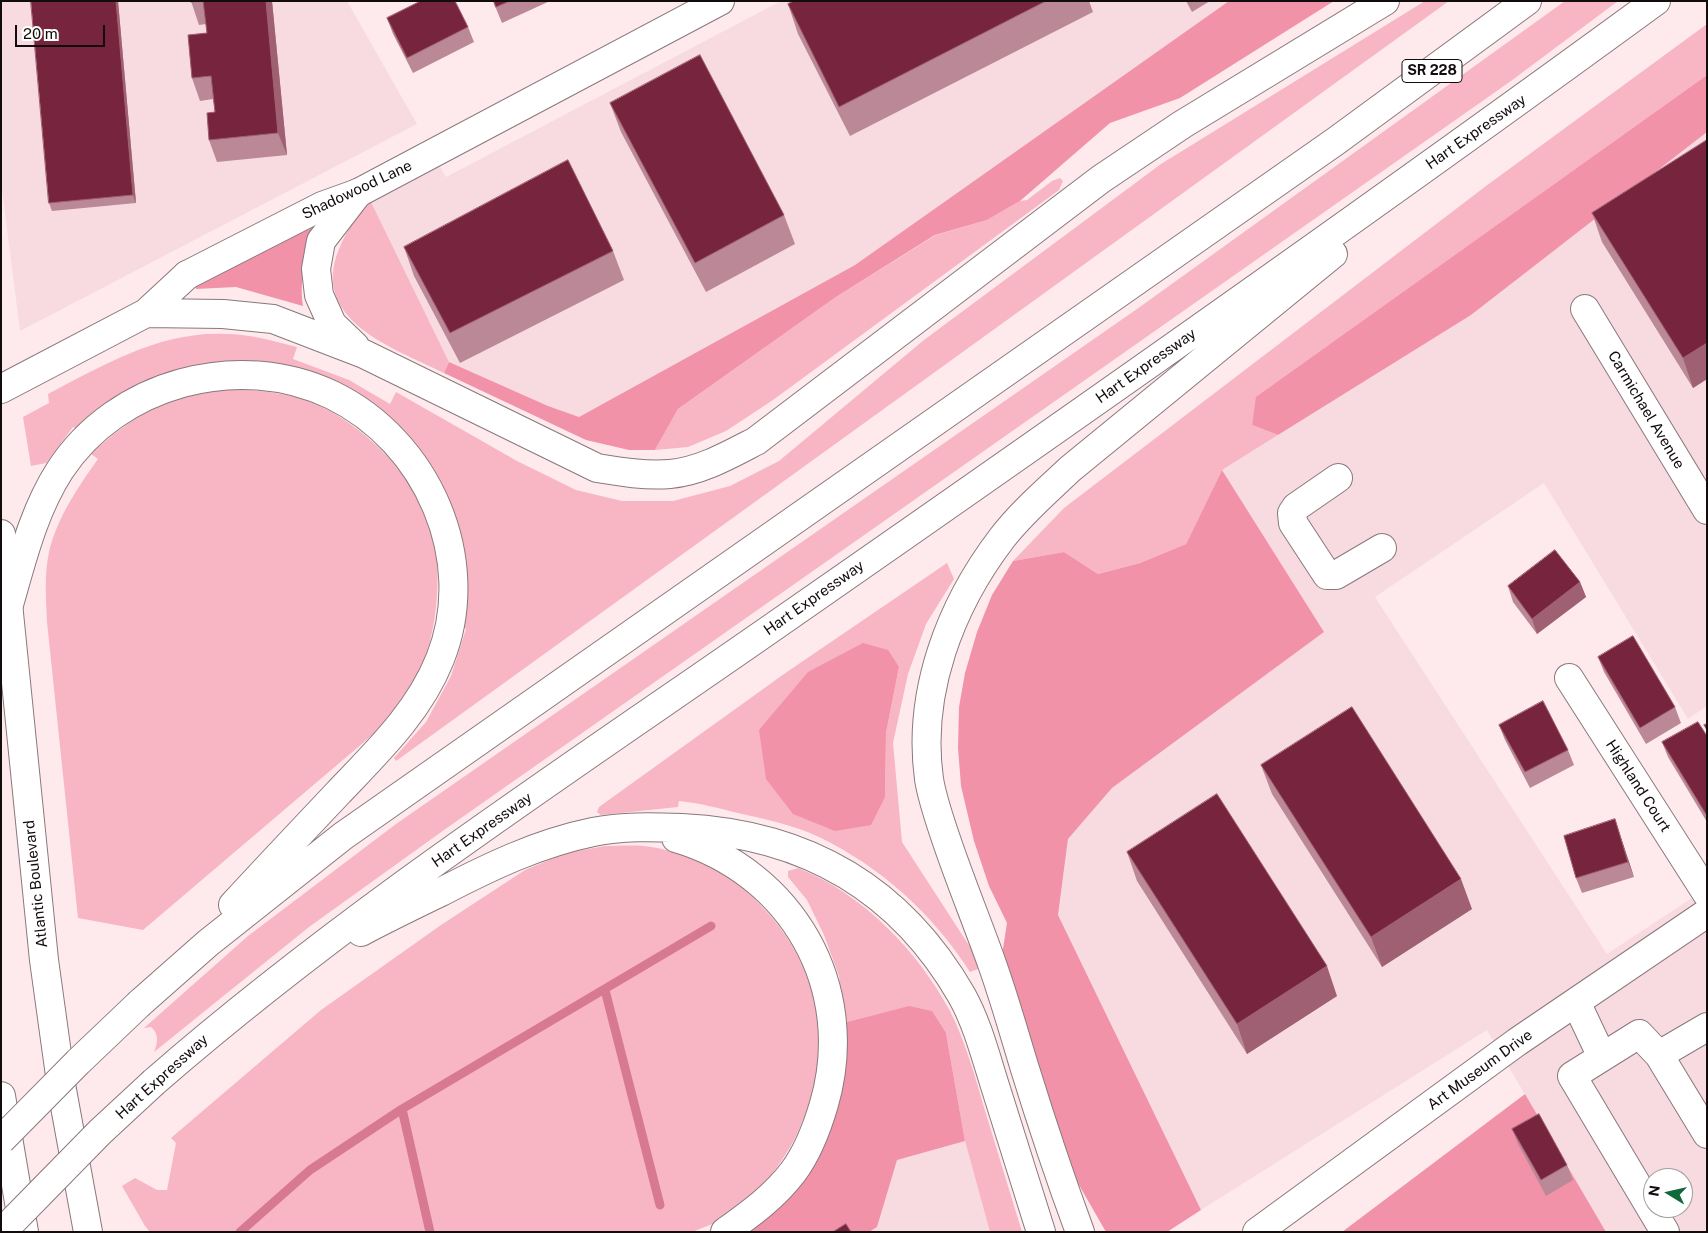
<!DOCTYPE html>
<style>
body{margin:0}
#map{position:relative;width:1708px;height:1233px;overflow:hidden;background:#feeaed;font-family:"Public Sans",sans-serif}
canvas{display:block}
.frame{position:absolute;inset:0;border:2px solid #120c0d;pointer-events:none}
.north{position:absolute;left:1643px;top:1168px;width:50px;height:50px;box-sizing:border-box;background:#fff;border:1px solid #a09e9e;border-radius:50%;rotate:279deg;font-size:14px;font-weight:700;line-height:20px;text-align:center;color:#120c0d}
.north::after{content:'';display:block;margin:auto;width:18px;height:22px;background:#10683b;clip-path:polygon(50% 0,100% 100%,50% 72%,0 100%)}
.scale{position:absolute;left:15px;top:25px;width:90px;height:22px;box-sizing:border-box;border:2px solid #120c0d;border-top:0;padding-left:6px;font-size:15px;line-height:18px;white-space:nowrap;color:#120c0d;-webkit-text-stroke:4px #fff;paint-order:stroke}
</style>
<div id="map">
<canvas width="1708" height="1233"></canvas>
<div class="frame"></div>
<div class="north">N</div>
<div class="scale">20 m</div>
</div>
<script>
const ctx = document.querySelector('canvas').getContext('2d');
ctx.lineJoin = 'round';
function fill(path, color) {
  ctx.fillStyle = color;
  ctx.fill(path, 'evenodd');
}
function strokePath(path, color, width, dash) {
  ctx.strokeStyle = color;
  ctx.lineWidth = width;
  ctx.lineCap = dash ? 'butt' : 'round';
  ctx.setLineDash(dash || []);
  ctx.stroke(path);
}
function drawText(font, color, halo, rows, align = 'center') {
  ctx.font = font + ' "Public Sans",sans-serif';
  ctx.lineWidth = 5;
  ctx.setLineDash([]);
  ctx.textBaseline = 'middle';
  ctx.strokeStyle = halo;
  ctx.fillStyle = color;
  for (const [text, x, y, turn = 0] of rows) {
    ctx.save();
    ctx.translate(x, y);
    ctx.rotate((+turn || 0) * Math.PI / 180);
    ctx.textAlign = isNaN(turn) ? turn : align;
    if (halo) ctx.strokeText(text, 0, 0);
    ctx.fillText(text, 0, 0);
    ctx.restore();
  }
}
fill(new Path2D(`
 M1,1H347L417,124L20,331L1,182Z
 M781,1H1229L855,265L579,417L548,406L449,362L371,202L439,165L446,177Z
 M1707,132V706L1688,719L1544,483L1375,597L1607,954L1707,888V1232H1606L1487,1030L1201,1210L1058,915L1068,839L1112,788L1324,632L1222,470L1471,315ZM1653,1178H1683V1208H1653Z
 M965,1141L990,1232H869L877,1227L896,1160Z`), '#f8dbe1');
fill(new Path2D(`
 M1425,1H1449L396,761L394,758L426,722L451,676L466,629L463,627L442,488L416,447L381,412L291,368L249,361L201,365L148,380L111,401L77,429L73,427L46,463L31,466L23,417L49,403L48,394C104,365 160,331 226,334C250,334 273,341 297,347L293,359L349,380L390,404L396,392L517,461L576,490L622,501H673L730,486L779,461L924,340L1161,164Z
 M1565,1H1618L1511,81L444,830L309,927L154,1052C158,1043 159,1033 151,1027L144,1028L248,936L396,824L1137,309Z
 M1707,24V75L1257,397L1252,425L1278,435L1222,470L1186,544L1140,563L1098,574L1064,552L1013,561L1064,508L1486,186Z
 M1060,178L1063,181L1059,190L773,400L726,431L688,447L655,450L678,409L836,297L936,235L987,220L1020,201L1027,200L1052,181Z
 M371,202L449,362L444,373C394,348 309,321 339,249C347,230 356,215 371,202Z
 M215,389C246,390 278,390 308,401C337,412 364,432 385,454C405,475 429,510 434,538C443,587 435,654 407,696C401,706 392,716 384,725L143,930L78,918L47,622C46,599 44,575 49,552C57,518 78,487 98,459L91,454C135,414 158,403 215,389Z
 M947,563L954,579L926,624L908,674L893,743L902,842L983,967L970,972C933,914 881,867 819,837C794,825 764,819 738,813C718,808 699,803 679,801L678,807L601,815L597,812L599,807L784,674ZM899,667L886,733L885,797L808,672Z
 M605,846C617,846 630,845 643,846C668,848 699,860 721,872C738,882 754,898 767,912C824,975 834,1057 797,1134C784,1161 754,1202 727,1217C716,1223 704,1227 692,1232H150L145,1226L122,1186L135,1178L157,1190H167L176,1143L171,1138L321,1010L441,925L525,870L566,853Z
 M798,868C863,894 917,950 950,1011C965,1041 974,1073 983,1104C996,1147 1009,1189 1022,1232H990L965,1141L946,1033L844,1023L839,976L824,935L807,900L788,877V871Z`), '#f8b5c3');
fill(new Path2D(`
 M1229,1H1334L1180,98L1110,123L1020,201L987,220L935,235L836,297L678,409L655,450H629L586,440L444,373L449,362L548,406L579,417L855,265Z
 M1707,75V132L1471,315L1278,435L1252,425L1256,397Z
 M320,219C310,248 298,274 303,306L236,287L196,289V284Z
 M1222,470L1324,632L1112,788L1068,839L1058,915L1201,1210L1167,1232H1106L1075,1178L1034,1064L1002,955L1007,923L989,886L974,841L961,786L958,748L959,707L965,673L977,632L992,595L1013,561L1064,552L1098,574L1140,563L1186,544Z
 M863,643L888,650L899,667L886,733L885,797L871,825L835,831L793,814L766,779L759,730L808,672Z
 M909,1006L932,1011L946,1033L965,1141L897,1160L877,1227L869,1232H746L775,1209L844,1023Z
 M1525,1094L1606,1232H1342Z`), '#f192a9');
strokePath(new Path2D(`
 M605,990L660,1205
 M402,1109L430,1232
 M240,1232L310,1170L402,1109L711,926`), '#d77a91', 9);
const minor = new Path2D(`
 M187,275L322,206L358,193L720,1
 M1585,309L1707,510
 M1338,478L1296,507L1292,513L1293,523L1327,575H1336L1382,548
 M1569,678L1707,894
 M1576,1002L1602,1057
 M1707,1027L1659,1055L1707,1134
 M1659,1055L1639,1034L1572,1076L1665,1232
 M1257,1232L1517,1042L1707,913`);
const major = new Path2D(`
 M1,534L44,960L62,1090L88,1232
 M1,1096L24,1232`);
const highway = new Path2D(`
 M146,313L223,314L273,319L364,354L597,468C621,472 646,476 670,474C701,471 729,455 756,441L1101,179L1183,124L1385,1
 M355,346L332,324L319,295L316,269L321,241L358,193
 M1,389L146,313L187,275
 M8,608C22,560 33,512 60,470C117,383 238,350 332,395C427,441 480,559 440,659C419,712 377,752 338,793C303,830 268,867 233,905
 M676,838C792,872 858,987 824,1104C817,1128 808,1152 793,1172C774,1197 750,1214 725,1232
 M361,932C387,918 414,905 441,892C489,867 539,843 593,832C622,826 653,827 682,828C805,834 900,888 962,996C978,1025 986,1058 996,1089C1011,1136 1026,1184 1041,1232
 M140,1003L208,943L343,836L1336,141L1527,1
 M154,1082C348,913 565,772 776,625C1071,420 1366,213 1656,1
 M1080,1232C1060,1178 1042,1124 1025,1069C1014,1033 1004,997 991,961C976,919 959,878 945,836C939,818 932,798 929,779C917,693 950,606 1002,538C1022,512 1047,491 1070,469L1333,254`);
strokePath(minor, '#89787b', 30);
strokePath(major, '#89787b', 30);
strokePath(highway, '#89787b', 30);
strokePath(minor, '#fff', 28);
strokePath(major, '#fff', 28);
strokePath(highway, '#fff', 28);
const highwayBridge = new Path2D(`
 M1,1140L78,1062L140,1003
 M2,1232L100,1132L154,1082`);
strokePath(highwayBridge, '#89787b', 30, []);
strokePath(highwayBridge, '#fff', 28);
fill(new Path2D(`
 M31,1H118L136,203L52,211L49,203Z
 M191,1H272L287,155L217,162L209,140L215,112L213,99L200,101L192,78L207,33L206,24L199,25Z
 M493,1H550L502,23Z
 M794,1H1089L1093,12L850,136L798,34L788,4Z
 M1186,1H1210L1192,12Z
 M387,18L468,27L474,42L413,73L393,34Z
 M610,103L784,215L795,244L706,292L621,132Z
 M1707,140V379L1693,388L1602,242L1592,213Z
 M404,247L613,251L624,280L460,363L414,276Z
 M1580,582L1586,597L1537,634L1513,602L1508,586Z
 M1598,657L1675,707L1681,723L1646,744L1604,672Z
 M1499,725L1568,750L1574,765L1530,788L1505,740Z
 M1707,736V822L1668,757L1662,742Z
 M1261,765L1472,909L1382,967L1272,794Z
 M1615,819L1634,877L1582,893L1576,878Z
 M1127,852L1337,996L1247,1054L1137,881Z
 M1512,1129L1567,1165L1573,1180L1546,1196L1518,1144Z`), '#ba8896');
fill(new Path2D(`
 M116,1H118L136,203L133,195Z
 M266,1H272L287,155L278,133Z
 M1707,343V379L1693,388L1683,358Z
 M1580,582L1586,597L1537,634L1532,619Z
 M1615,819L1620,835L1634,877L1628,862Z
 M1461,879L1472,909L1382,967L1371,937Z
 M1327,966L1337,996L1247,1054L1237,1024Z`), '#a06073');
const building = new Path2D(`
 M31,1H116L133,195L49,203Z
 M191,1H266L278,133L209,140L207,113L215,112L211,76L192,78L188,35L207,33L203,1L191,2Z
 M421,1H455L468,27L407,58L387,18Z
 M494,1H510L496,7Z
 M794,1H1046L839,107L788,4Z
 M700,55L784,215L695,263L610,103Z
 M1707,140V343L1683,358L1592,213Z
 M568,160L613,251L450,333L404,247Z
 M1555,550L1580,582L1532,619L1508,586Z
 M1633,636L1675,707L1640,728L1598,657Z
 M1543,701L1568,750L1525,772L1499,725Z
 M1352,707L1461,879L1371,937L1261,765Z
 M1698,722L1707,736V816L1662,742Z
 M1707,724V730L1704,725Z
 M1217,794L1327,966L1237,1024L1127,852Z
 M1615,819L1628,862L1576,878L1564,836Z
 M1539,1114L1567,1165L1541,1180L1512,1129Z
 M846,1224L851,1232H833Z`);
fill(building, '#77253f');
strokePath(building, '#a06073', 1);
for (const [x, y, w] of [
 [1432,71,60]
]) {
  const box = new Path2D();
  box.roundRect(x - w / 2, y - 11.5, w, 23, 4);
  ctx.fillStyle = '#fff';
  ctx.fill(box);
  strokePath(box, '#120c0d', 1);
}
drawText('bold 14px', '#120c0d', null, [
 ["SR 228",1432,71]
]);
drawText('15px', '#120c0d', '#fff', [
 ["Hart Expressway",1476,132,-35],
 ["Shadowood Lane",357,190,-25],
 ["Hart Expressway",1146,366,-35],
 ["Carmichael Avenue",1646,410,59],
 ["Hart Expressway",814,598,-35],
 ["Highland Court",1638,786,57],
 ["Hart Expressway",482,830,-35],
 ["Atlantic Boulevard",36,884,-96],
 ["Art Museum Drive",1480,1070,-36],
 ["Hart Expressway",162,1077,-42]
]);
</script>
